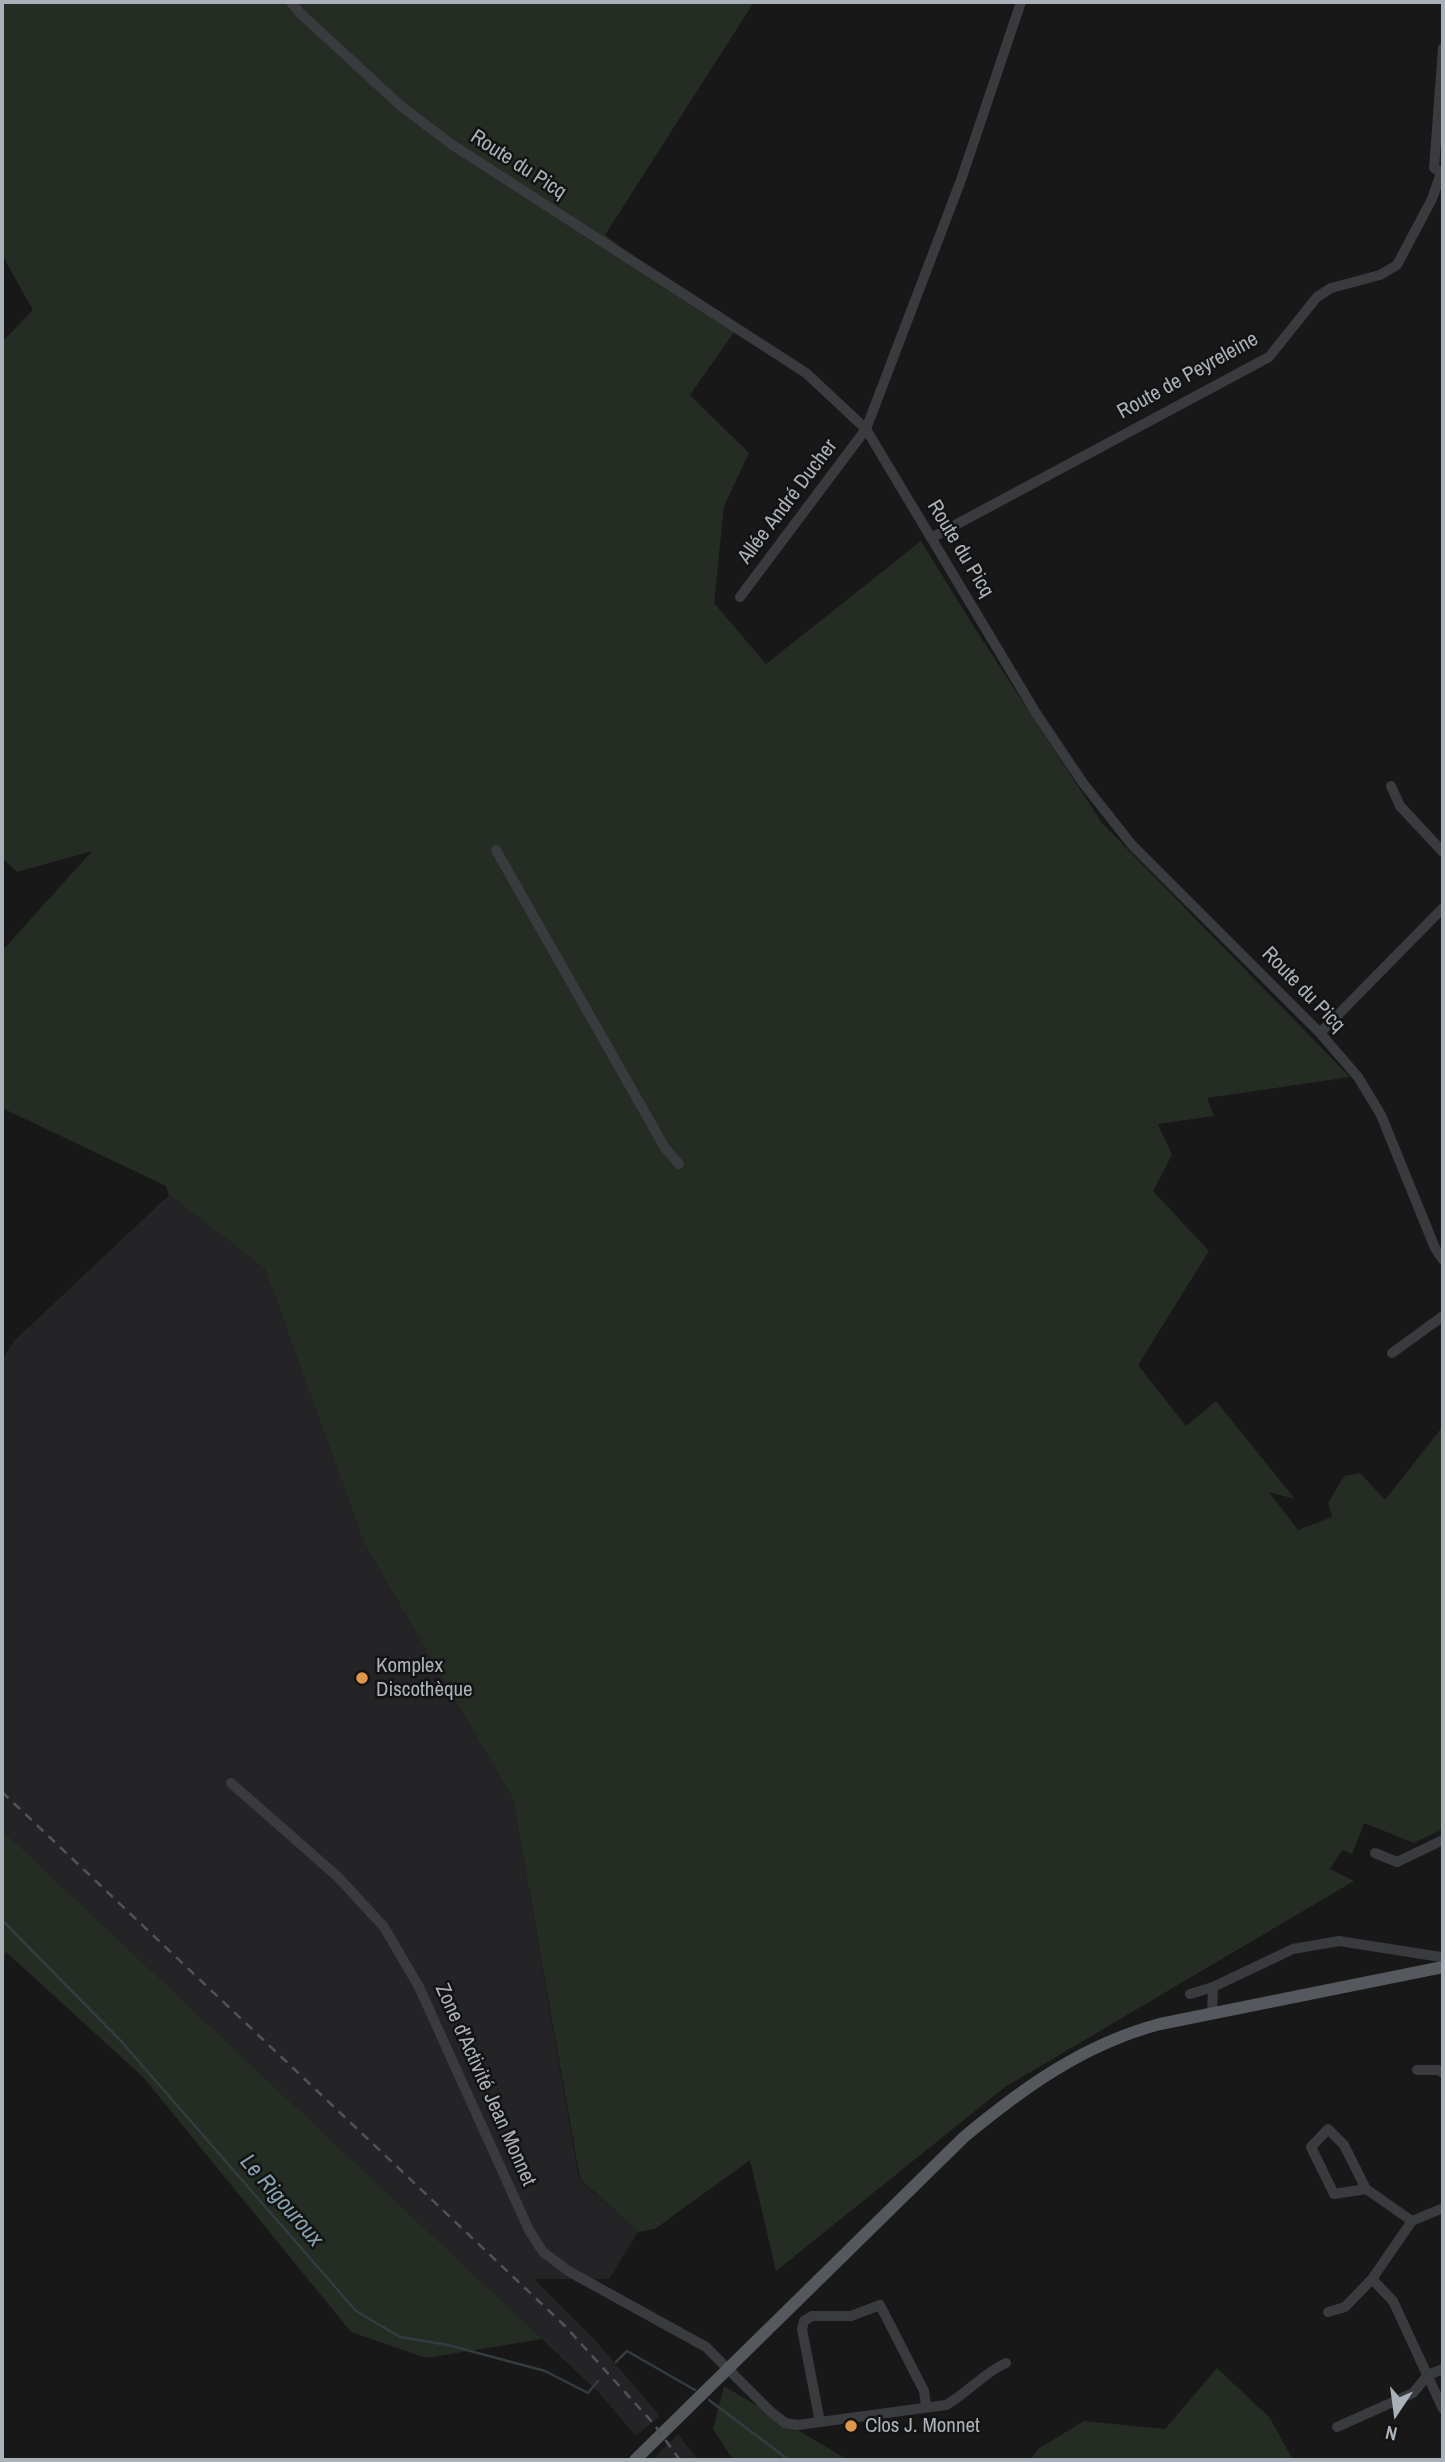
<!DOCTYPE html>
<meta charset="utf-8">
<style>
body{margin:0}
#map{position:relative;width:1445px;height:2462px;overflow:hidden;background:#181819;font-family:"Archivo Narrow",sans-serif}
canvas{display:block}
.frame{position:absolute;inset:0;border:4px solid #abb1b8;pointer-events:none}
.north{position:absolute;left:1361px;top:2378px;width:70px;height:70px;-webkit-text-stroke:5px #131314;paint-order:stroke;rotate:193deg;font-size:19px;font-weight:700;line-height:28px;text-align:center;color:#abb1b8}
.north::after{content:'';display:block;margin:auto;width:24px;height:32px;background:#abb1b8;clip-path:polygon(50% 0,100% 100%,50% 72%,0 100%)}
</style>
<div id="map">
<canvas width="1445" height="2462"></canvas>
<div class="frame"></div>
<div class="north">N</div>
</div>
<script>
const ctx = document.querySelector('canvas').getContext('2d');
ctx.lineJoin = 'round';
function fill(path, color) {
  ctx.fillStyle = color;
  ctx.fill(path, 'evenodd');
}
function strokePath(path, color, width, dash) {
  ctx.strokeStyle = color;
  ctx.lineWidth = width;
  ctx.lineCap = dash ? 'butt' : 'round';
  ctx.setLineDash(dash || []);
  ctx.stroke(path);
}
function drawText(font, color, halo, rows, align = 'center') {
  ctx.font = font + ' "Archivo Narrow",sans-serif';
  ctx.lineWidth = 5;
  ctx.setLineDash([]);
  ctx.textBaseline = 'middle';
  ctx.strokeStyle = halo;
  ctx.fillStyle = color;
  for (const [text, x, y, turn = 0] of rows) {
    ctx.save();
    ctx.translate(x, y);
    ctx.rotate((+turn || 0) * Math.PI / 180);
    ctx.textAlign = isNaN(turn) ? turn : align;
    if (halo) ctx.strokeText(text, 0, 0);
    ctx.fillText(text, 0, 0);
    ctx.restore();
  }
}
fill(new Path2D(`
 M169,1195L265,1269L364,1543L513,1799L579,2179L638,2232L609,2279H534L597,2342L660,2416L636,2436L599,2393L2,1830V1360L14,1341Z
 M678,2434L698,2460H654L653,2459Z`), '#242426');
fill(new Path2D(`
 M2,2H754L605,235L734,332L690,395L749,453L724,506L714,603L766,664L921,541L974,627L1102,823L1350,1077L1207,1098L1214,1116L1158,1124L1172,1155L1153,1191L1209,1251L1138,1365L1186,1426L1216,1401L1295,1499L1269,1492L1298,1530L1332,1517L1328,1503L1344,1476L1360,1473L1385,1500L1443,1426V1829L1414,1843L1364,1823L1352,1854L1342,1850L1330,1869L1354,1881L1005,2087L776,2271L750,2160L655,2229L638,2232L580,2179L513,1799L364,1543L265,1269L169,1195L166,1186L2,1108V951L92,851L17,872L2,858V342L33,310L2,255Z
 M2,1830L542,2339L426,2358L351,2332L143,2077L6,1952L2,1961Z
 M1217,2368L1270,2418L1293,2460H1030L1038,2449L1084,2421L1165,2429Z
 M724,2386L848,2460H733L713,2429Z`), '#242c24');
strokePath(new Path2D(`
 M2,1920L121,2041L356,2311L400,2337L448,2345L545,2371L588,2393L598,2381
 M616,2362L627,2351L695,2390
 M709,2400L789,2460`), '#323c41', 2.5);
strokePath(new Path2D(`
 M291,2L300,13L401,106L451,144L806,373L866,429L1036,713L1083,783L1132,845L1320,1033L1358,1077L1381,1115L1435,1248L1443,1260
 M1441,173L1434,168L1443,48
 M931,538L1269,357L1317,297L1331,288L1380,275L1397,265L1432,199L1441,173
 M740,597L866,429L961,180L1021,2
 M1391,786L1400,806L1443,852
 M496,850L665,1148L679,1164
 M1320,1033L1443,908
 M1392,1353L1443,1316
 M231,1783L338,1877L384,1927L419,1987L529,2230L543,2252L570,2272L706,2347L770,2411L785,2423L798,2425L820,2422L946,2405C968,2393 983,2373 1006,2363
 M1375,1853L1397,1862L1443,1840
 M1190,1994L1213,1987L1293,1949L1339,1941L1441,1957L1443,1959
 M1212,2014L1213,1987
 M1417,2070H1439L1443,2073
 M1366,2189L1334,2194L1311,2147L1328,2129L1344,2145L1366,2189L1412,2221
 M1443,2208L1412,2221L1372,2279L1393,2301L1443,2409
 M1328,2312L1345,2307L1372,2279
 M820,2422L802,2329L804,2321L812,2316H851L880,2305L924,2391L926,2406
 M1337,2427L1413,2393L1428,2375L1443,2369`), '#393b3e', 10);
strokePath(new Path2D(`
 M635,2460L964,2137C1023,2088 1084,2044 1160,2024L1443,1967`), '#55585d', 12);
strokePath(new Path2D(`
 M2,1792L565,2326L653,2423L680,2460`), '#505357', 2.5, [9, 7]);
for (const [x, y, r, color] of [
 [362,1678,7,"#df984a"],
 [851,2426,7,"#df984a"]
]) {
  const dot = new Path2D();
  dot.arc(x, y, r, 0, 2 * Math.PI);
  ctx.fillStyle = color;
  ctx.fill(dot);
  strokePath(dot, '#131314', 2.5);
}
drawText('21px', '#abb1b8', '#131314', [
 ["Route du Picq",518,165,33],
 ["Route de Peyreleine",1188,376,-29],
 ["Allée André Ducher",788,502,-53],
 ["Route du Picq",960,549,59],
 ["Route du Picq",1303,990,46],
 ["Zone d'Activité Jean Monnet",485,2085,66]
]);
drawText('21px', '#abb1b8', '#131314', [
 ["Komplex",376,1666],
 ["Discothèque",376,1690],
 ["Clos J. Monnet",865,2426]
], 'left');
drawText('italic 23px', '#86a2af', '#131314', [
 ["Le Rigouroux",281,2201,49]
]);
</script>
